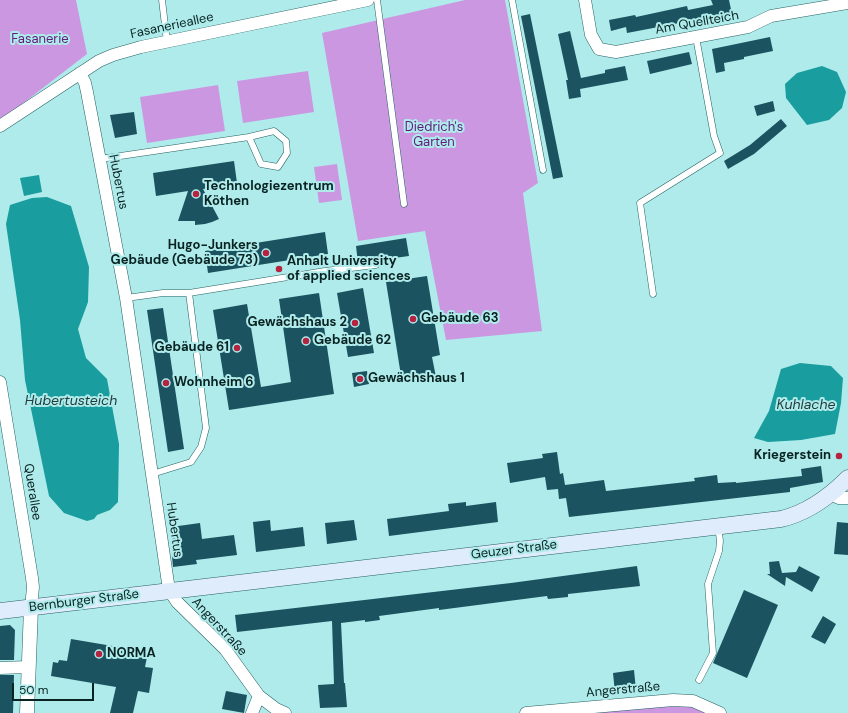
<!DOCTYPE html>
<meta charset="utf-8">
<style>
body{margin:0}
#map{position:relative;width:848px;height:713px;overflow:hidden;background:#afebeb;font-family:"DM Sans",sans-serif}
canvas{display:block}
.scale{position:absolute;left:12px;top:683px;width:82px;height:18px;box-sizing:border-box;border:2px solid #092222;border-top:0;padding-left:5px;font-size:12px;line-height:14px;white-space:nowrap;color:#092222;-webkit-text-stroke:3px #afebeb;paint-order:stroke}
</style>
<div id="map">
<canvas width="848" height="713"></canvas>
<div class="scale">50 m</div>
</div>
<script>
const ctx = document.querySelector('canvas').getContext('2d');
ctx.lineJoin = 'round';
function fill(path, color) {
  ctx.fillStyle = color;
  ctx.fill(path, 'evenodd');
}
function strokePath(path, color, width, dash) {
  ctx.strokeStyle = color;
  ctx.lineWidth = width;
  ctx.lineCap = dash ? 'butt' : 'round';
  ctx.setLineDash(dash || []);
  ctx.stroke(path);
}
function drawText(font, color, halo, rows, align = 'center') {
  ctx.font = font + ' "DM Sans",sans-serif';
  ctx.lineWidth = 4;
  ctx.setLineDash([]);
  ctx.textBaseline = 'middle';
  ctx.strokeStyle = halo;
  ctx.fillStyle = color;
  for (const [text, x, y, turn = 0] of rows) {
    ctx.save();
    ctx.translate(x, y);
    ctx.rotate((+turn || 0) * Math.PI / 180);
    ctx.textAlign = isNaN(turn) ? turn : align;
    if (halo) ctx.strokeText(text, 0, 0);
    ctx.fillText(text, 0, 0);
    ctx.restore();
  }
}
fill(new Path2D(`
 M0,0H76L87,54L0,121Z
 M465,0H505L538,183L523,193L542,331L446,340L425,231L358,241L322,33Z
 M308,71L314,112L243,123L237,81Z
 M218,85L225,131L147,143L140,97Z
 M337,164L342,200L319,203L314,167Z
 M692,703L707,713H580Z`), '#cc97e1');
fill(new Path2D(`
 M822,66L837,72L846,92L842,108L829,120L807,125L786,98L785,84L797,73Z
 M39,175L42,192L24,196L20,178Z
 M47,197L71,206L89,267L88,302L78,329L86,358L107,379L119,444L118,502L110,510L97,515L94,519L87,521L64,513L49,496L25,380L20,320L6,224L10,205L32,198Z
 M800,363L831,366L843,378L841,403L835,434L801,440L768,442L754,438L769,411L781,369Z`), '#199d9e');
fill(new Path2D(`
 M711,0H729L732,14L690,23V21L627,33L626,27L611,31L609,20L635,15L636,17L687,6L688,10L713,5Z
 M530,14L563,177L553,179L521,16Z
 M570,31L581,78L605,73V70L625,66L628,80L580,89L581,97L569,99L566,80H568L558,34Z
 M770,37L773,51L744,57V59L724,63L725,71L716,73L712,49Z
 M689,52L692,64L650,74L647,61Z
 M773,101L775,111L757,116L754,106Z
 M134,112L137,134L115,138L110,115Z
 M781,119L787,126L754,154L728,169L724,161L750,145Z
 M234,161L237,183L203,189L219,219L212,222L205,224L195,225V221H178L188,191L156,196L153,173Z
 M325,232L328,254L208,273L205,251Z
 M406,238L409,256L358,263L356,246Z
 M427,276L440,355L432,357L436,377L402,382L386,282Z
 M363,288L374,353L348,357L337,293Z
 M319,293L334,394L229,410L213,310L247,304L261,387L291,382L279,299Z
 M163,308L184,449L168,452L147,310Z
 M367,371L369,384L354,387L352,373Z
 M557,452L560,474L563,473L565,485L604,480L606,491L695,481L694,478L717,475L718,483L736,482V483L802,476L801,469L821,466L823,482L790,488V492L569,517L566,498L559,499L558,489L547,490L545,477L510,483L507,463L543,458L542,454Z
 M466,502V506L496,502L498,522L389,536L387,519L449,511L448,504Z
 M270,520L271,531L303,527L305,546L256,552L253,522Z
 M354,520L357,540L327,544L325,523Z
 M837,522L848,523V555L834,554Z
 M200,523L202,539L234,535L237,555L196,560L197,564L173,567L172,556L175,555L171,527Z
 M779,561L782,573L796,572L799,566L820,577L812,592L786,577L785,586L767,574H770L769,562Z
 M637,566L640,586L568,594V597L548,599L547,596L439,610V608L379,616L380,620L365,622V620L341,623L344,683H345L347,707L320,708L318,685L334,684L332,621L237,632L235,615L511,583Z
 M744,590L778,605L747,678L713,663Z
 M823,616L836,624L825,644L811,637Z
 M10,625L15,630L14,660H0V626Z
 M71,639L148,652L145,667L153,668L149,693L138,691L133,713H110L116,687L51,676L53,662L58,663L59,660L67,661Z
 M634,670L636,690L615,693L613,673Z
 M0,675H14L13,713H0Z
 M226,691L247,695L244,713L222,709Z`), '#1c5360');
const service = new Path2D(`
 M162,0L167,42
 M377,0L404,204
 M512,0L543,170
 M100,159L249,137L261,164L278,167L287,153L286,141L274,131L249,137
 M189,293L325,271L376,265
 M653,294L640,203L720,153L714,136L696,37
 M126,298L163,293H189L206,428L201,447L191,462L152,474
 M699,680L713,653L708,584L719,551L720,541L718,526`);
const minor = new Path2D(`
 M585,0L591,35L599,49L616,52L748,27L771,16L848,3
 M80,73L85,83L87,92L126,298L169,590L177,602L225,649L259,696L276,709L285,713
 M0,126L99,61L113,55L141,47L368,0
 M0,382L32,578L33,587L31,608
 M830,494L839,498H848
 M0,668L28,667
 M252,713L259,696
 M526,713L673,700L693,701L720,713`);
const tertiary = new Path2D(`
 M27,713L31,608`);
const secondary = new Path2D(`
 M0,611L781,519C807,513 829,497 848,478`);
strokePath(service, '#266161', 7);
strokePath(minor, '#266161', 13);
strokePath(tertiary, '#266161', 15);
strokePath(secondary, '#266161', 17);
strokePath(service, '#fff', 6);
strokePath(minor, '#fff', 12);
strokePath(tertiary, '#fff', 14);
strokePath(secondary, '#dfecfc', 16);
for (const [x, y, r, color] of [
 [196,194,4,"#b52341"],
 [266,253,4,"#b52341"],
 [279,269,4,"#b52341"],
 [413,319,4,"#b52341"],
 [355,323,4,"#b52341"],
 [306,341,4,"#b52341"],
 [237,348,4,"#b52341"],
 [360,379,4,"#b52341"],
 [166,383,4,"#b52341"],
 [839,456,4,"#b52341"],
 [99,654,4,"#b52341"]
]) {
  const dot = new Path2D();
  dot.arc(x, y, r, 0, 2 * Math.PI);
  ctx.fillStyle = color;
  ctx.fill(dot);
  strokePath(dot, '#afebeb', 1.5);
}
drawText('13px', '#092222', '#afebeb', [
 ["Am Quellteich",697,23,-10],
 ["Fasanerieallee",172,26,-12],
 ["Hubertus",118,182,79],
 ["Querallee",32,492,81],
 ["Hubertus",174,530,82],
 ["Geuzer Straße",514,550,-7],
 ["Bernburger Straße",84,601,-7],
 ["Angerstraße",219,627,47],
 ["Angerstraße",623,690,-5]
]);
drawText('13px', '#621a7a', '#afebeb', [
 ["Fasanerie",40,40],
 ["Diedrich's",434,128],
 ["Garten",434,143]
]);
drawText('bold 13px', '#092222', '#afebeb', [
 ["Technologiezentrum",204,187],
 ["Köthen",204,202],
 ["Hugo-Junkers",258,246,"right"],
 ["Gebäude (Gebäude 73)",258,261,"right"],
 ["Anhalt University",287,262],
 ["of applied sciences",287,277],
 ["Gebäude 63",421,319],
 ["Gewächshaus 2",347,323,"right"],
 ["Gebäude 62",314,341],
 ["Gebäude 61",229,348,"right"],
 ["Gewächshaus 1",368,379],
 ["Wohnheim 6",174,383],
 ["Kriegerstein",831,456,"right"],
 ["NORMA",107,654]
], 'left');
drawText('italic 14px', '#233d3d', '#afebeb', [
 ["Hubertusteich",71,401],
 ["Kuhlache",806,405]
]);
</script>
